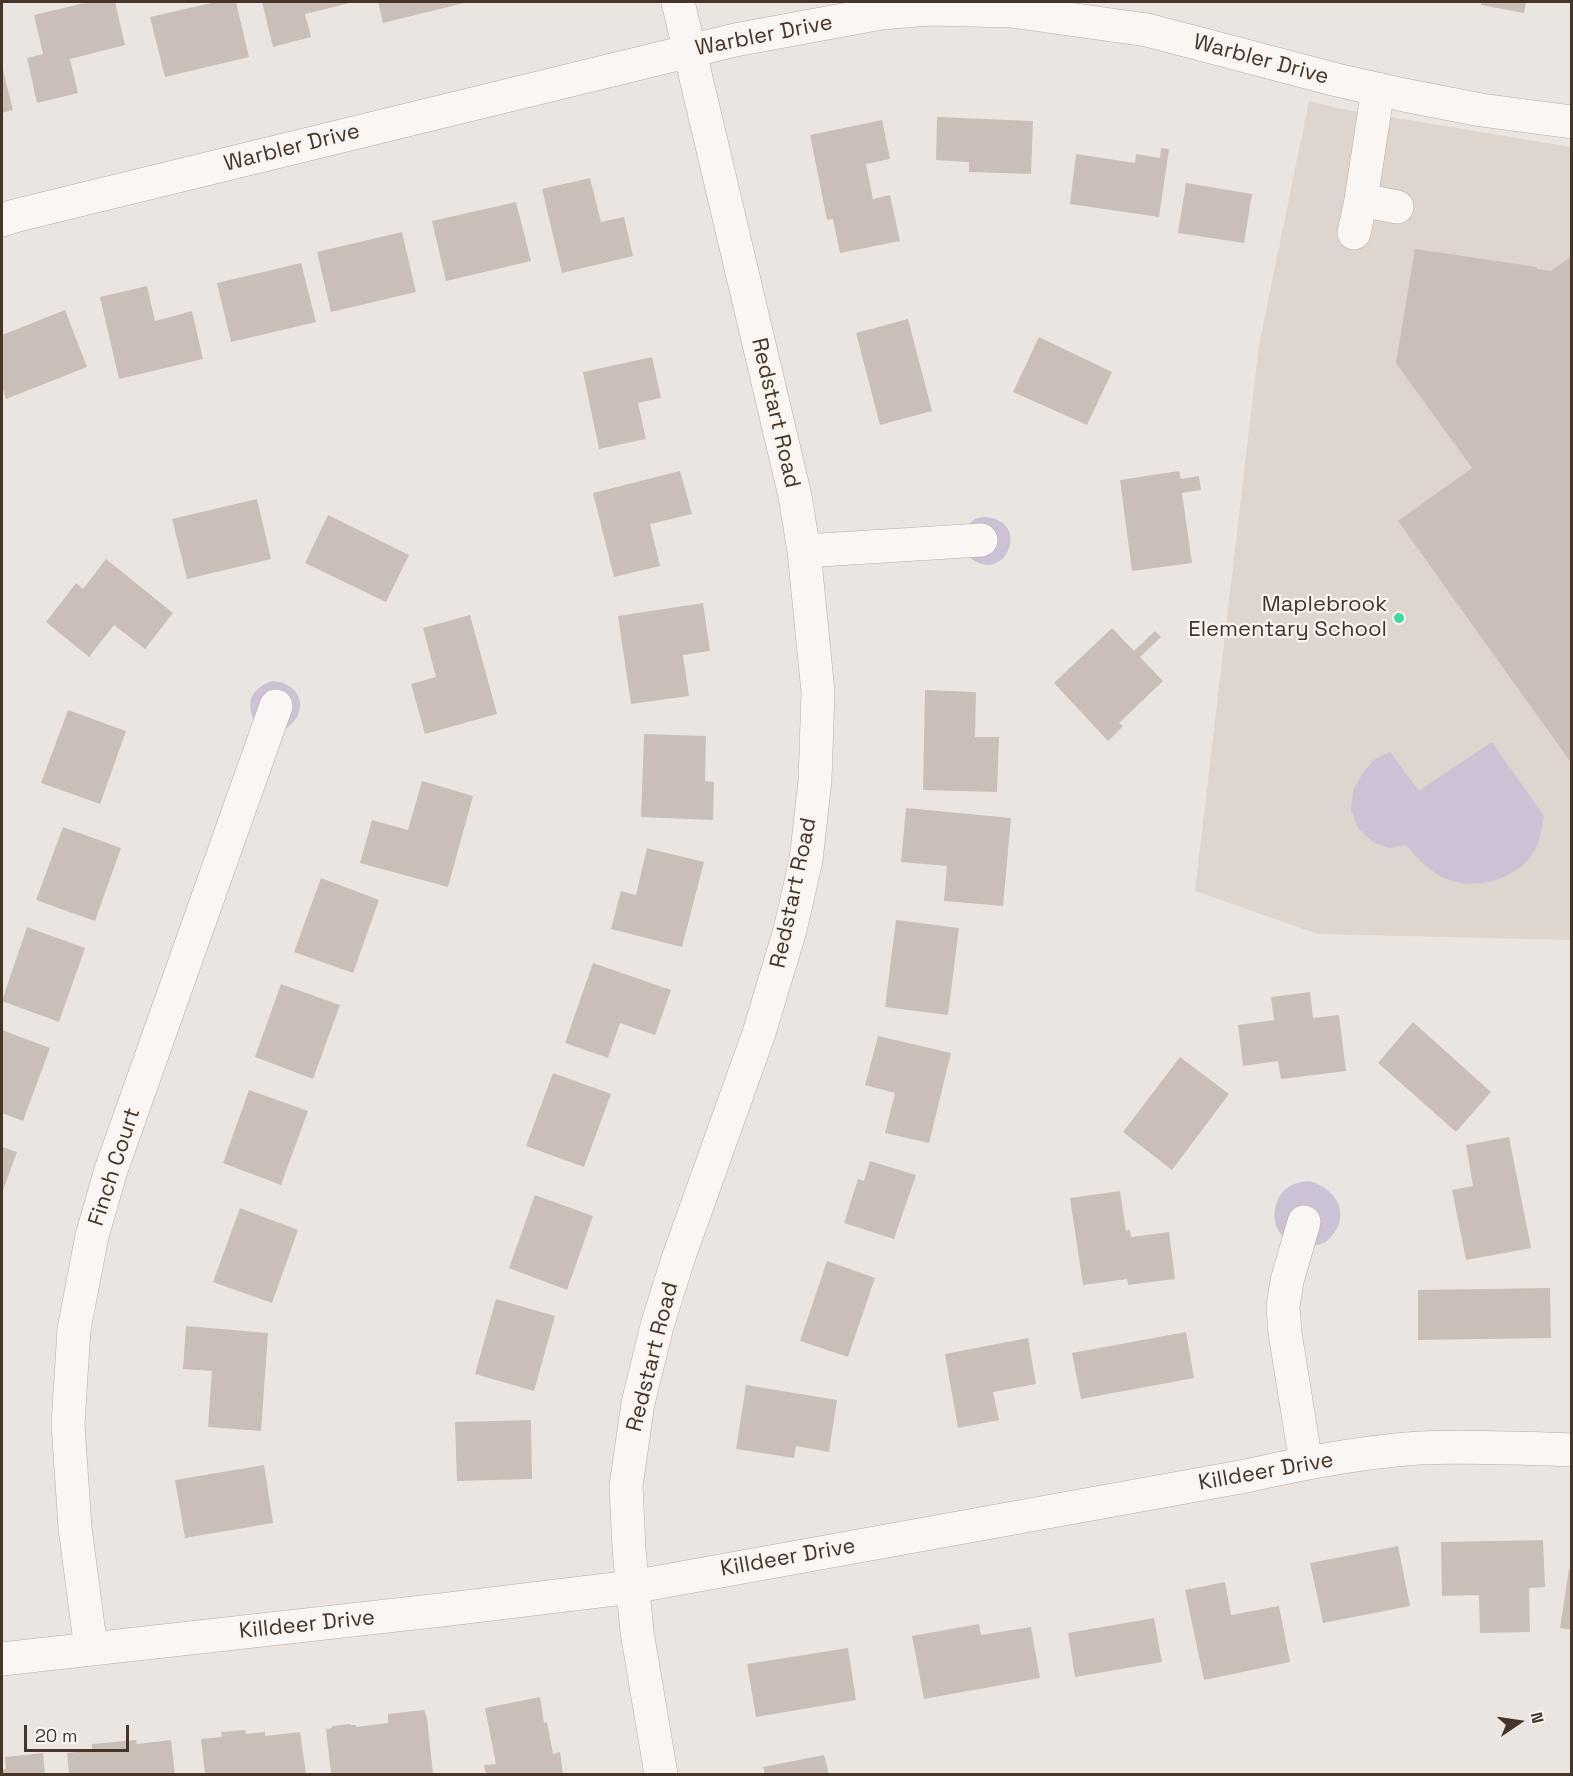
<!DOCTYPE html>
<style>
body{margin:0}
#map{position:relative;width:1573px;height:1776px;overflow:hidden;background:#ebe5e1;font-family:"Space Grotesk",sans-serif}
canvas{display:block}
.frame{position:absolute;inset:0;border:3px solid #453427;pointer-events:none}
.north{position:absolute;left:1489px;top:1692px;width:60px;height:60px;-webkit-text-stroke:4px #f8f4f1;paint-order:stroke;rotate:77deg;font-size:16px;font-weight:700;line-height:24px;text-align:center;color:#453427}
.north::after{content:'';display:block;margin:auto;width:21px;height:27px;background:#453427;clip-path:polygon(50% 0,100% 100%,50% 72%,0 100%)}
.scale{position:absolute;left:24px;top:1725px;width:105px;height:27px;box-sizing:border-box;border:3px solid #453427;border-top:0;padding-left:8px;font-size:18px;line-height:21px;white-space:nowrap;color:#453427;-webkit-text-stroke:4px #f8f4f1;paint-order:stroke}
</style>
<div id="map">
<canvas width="1573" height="1776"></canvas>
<div class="frame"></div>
<div class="north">N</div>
<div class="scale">20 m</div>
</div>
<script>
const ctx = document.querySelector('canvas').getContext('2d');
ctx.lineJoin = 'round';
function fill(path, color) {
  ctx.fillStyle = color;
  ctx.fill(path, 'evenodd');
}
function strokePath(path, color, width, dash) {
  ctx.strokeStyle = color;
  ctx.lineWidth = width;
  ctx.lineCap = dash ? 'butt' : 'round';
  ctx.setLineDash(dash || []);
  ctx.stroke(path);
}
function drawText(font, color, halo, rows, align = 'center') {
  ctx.font = font + ' "Space Grotesk",sans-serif';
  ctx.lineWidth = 4.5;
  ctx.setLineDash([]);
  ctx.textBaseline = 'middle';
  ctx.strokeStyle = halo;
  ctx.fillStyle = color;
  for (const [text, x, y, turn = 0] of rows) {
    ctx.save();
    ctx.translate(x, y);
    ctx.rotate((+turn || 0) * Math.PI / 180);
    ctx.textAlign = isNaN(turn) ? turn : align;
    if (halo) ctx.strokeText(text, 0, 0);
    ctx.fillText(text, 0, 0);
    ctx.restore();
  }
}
fill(new Path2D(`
 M1309,101L1337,108L1571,147V940L1318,934L1195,891L1259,345Z`), '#ded5cf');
fill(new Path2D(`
 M982,517C1035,517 1005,591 967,555L969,524L975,519Z
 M272,681C304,683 310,714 284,730L255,722C245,702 251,689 272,681Z
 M1492,742L1544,816C1542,824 1541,834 1538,843C1526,878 1476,893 1444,878C1428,870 1417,858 1406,845L1389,848L1373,842L1358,828L1351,810L1353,790L1364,771L1376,758L1390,752L1419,791Z
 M1309,1181C1335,1187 1352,1214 1331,1237C1322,1247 1313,1246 1302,1243C1296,1241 1288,1240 1284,1237C1269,1225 1273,1198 1287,1188C1294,1183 1301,1182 1309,1181Z`), '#cdc1d6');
fill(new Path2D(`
 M89,2H115L125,45L70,59L78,93L37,103L27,58L43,54L34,15Z
 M216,2H236L249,57L165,77L150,17Z
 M262,2H354L305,14L311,37L273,47Z
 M378,2H468L383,23Z
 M1481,2H1526L1524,13L1481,5Z
 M2,66L13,110L2,113Z
 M937,117L1033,121L1031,174L969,172V162L936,160Z
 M882,120L890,159L866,164L873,199L890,195L900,241L840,253L833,219L827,220L810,135Z
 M1161,148L1169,149L1159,217L1070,204L1076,154L1135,163L1136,154L1160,158Z
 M590,178L601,222L624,217L633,256L562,273L542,189Z
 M1186,183L1252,194L1244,243L1178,233Z
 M516,202L531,261L446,281L432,221Z
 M402,232L416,292L331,312L317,252Z
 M1415,249L1537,267V269L1551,271L1572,256V764L1398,521L1472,468L1396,363Z
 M301,263L316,322L231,342L217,283Z
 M147,286L155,321L192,311L203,359L119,379L100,297Z
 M65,310L87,367L6,399L2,387V335Z
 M908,319L932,411L880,425L856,333Z
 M1039,337L1112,372L1087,425L1013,392Z
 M652,357L661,398L638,403L646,439L599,449L583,372Z
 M680,471L692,514L650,524L660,566L614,577L593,493Z
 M1179,471L1181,479L1199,476L1201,490L1182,493L1192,563L1132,571L1120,480Z
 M257,499L271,559L187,579L172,519Z
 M328,515L409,555L386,602L305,563Z
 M106,559L173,613L145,649L114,625L89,657L46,622L76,583L83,589Z
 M703,603L710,651L683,655L689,696L631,704L618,616Z
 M470,615L497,714L425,734L411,684L436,677L423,628Z
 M1112,628L1134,651L1155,631L1161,637L1140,657L1163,681L1119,723L1123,726L1108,741L1054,683Z
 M925,690L976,692L975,737H999L997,792L923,790Z
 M68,710L126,731L100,804L41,783Z
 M644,734L706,736L705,781L714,782L713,820L641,817Z
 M422,781L473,796L448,887L360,863L372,820L408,830Z
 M906,808L1011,818L1003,906L944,901L947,866L901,862Z
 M63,827L121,848L95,921L36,900Z
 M647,848L704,862L682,947L611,929L621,891L636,895Z
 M321,878L379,900L353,973L294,952Z
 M896,920L959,928L948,1015L885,1007Z
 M27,927L85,948L59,1022L2,1001Z
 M593,963L671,990L655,1035L620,1023L608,1058L565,1043Z
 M281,984L340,1005L313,1079L255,1057Z
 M1310,992L1313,1018L1339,1015L1346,1071L1281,1079L1278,1061L1243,1066L1238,1025L1274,1020L1271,997Z
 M1413,1022L1491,1092L1456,1132L1378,1063Z
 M2,1030L50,1048L23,1121L2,1113Z
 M878,1036L951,1053L929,1143L885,1133L895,1093L865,1085Z
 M1180,1057L1229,1094L1172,1170L1123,1132Z
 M553,1073L611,1094L584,1167L526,1146Z
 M249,1090L308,1111L281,1185L223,1163Z
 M1509,1137L1531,1248L1466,1260L1452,1190L1473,1186L1466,1145Z
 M2,1147L17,1152L2,1193Z
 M870,1161L916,1175L894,1239L844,1223L858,1179L864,1181Z
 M1120,1191L1126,1231L1130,1230L1131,1237L1169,1232L1175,1279L1128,1285L1127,1279L1083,1285L1070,1198Z
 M535,1195L593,1216L567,1290L509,1268Z
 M240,1208L298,1230L272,1303L213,1282Z
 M827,1261L875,1278L848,1357L800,1341Z
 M1550,1288L1551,1338L1418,1340V1290Z
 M496,1299L555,1316L534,1391L475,1374Z
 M186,1326L268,1333L261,1431L208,1427L212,1371L183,1369Z
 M1186,1332L1194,1378L1081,1399L1072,1353Z
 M1028,1338L1036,1384L993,1392L999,1420L958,1428L945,1354Z
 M746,1385L837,1400L829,1452L796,1446L794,1458L736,1449Z
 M531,1420L532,1479L457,1481L455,1422Z
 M264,1465L273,1523L185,1538L175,1480Z
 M1543,1540L1545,1587L1529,1588L1530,1632L1480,1633L1479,1595L1442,1596L1441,1542Z
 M1398,1546L1410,1606L1323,1623L1310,1563Z
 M1569,1569L1572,1570V1630L1560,1628Z
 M1225,1582L1231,1615L1279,1606L1290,1662L1204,1680L1185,1590Z
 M1154,1618L1162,1662L1075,1677L1068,1633Z
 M979,1624L981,1635L1031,1627L1040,1678L924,1699L912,1636Z
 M848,1648L856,1700L756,1717L747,1664Z
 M540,1697L544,1723L547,1722L553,1754L560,1752L563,1774H486L484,1765L496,1764L485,1708Z
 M424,1710L427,1718L433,1774H331L326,1729L332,1728V1726L350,1724V1725H356V1727L388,1723V1714Z
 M245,1730L246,1734L265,1732V1736L300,1732L306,1774H205L201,1739L222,1737L221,1732Z
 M136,1740L137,1744L171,1740L175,1774H69L67,1753L92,1750V1744Z
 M43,1753L45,1774H2V1769H6L5,1757Z
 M824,1755L829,1774H765L763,1767Z`), '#cabfb8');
const minor = new Path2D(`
 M1361,200L1397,207
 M2,220L18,215L735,40L881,13L930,9L1011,11L1147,30L1337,80L1399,94L1481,110L1572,122
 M1354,233L1361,200L1378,89
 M804,551L981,540
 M1304,1222L1287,1281L1283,1306L1285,1333L1306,1463
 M91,1649L75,1528L68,1424L74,1329L92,1236L111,1170L276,706
 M2,1659L441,1610L632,1587L1246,1476C1303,1463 1361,1452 1419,1448C1470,1446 1521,1448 1572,1450
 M661,1774L637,1632L629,1549L626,1486L638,1403L657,1326L678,1259L759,1033L790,930L806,860L815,781L818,692L804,551L795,496L678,2`);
strokePath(minor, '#b6aca5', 34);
strokePath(minor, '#f9f6f4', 33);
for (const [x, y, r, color] of [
 [1399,618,6,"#39dda3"]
]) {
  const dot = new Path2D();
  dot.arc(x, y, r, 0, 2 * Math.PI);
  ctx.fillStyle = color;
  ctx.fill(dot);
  strokePath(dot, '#f8f4f1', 2);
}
drawText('22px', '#453427', '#f8f4f1', [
 ["Warbler Drive",764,36,-11],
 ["Warbler Drive",1261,60,15],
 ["Warbler Drive",292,148,-14],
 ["Redstart Road",775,413,77],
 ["Redstart Road",794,893,-78],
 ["Finch Court",115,1167,-72],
 ["Redstart Road",653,1357,-76],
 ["Killdeer Drive",1266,1472,-10],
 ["Killdeer Drive",788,1558,-10],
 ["Killdeer Drive",307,1625,-6]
]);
drawText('22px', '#453427', '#f8f4f1', [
 ["Maplebrook",1387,605],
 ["Elementary School",1387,630]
], 'right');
</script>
